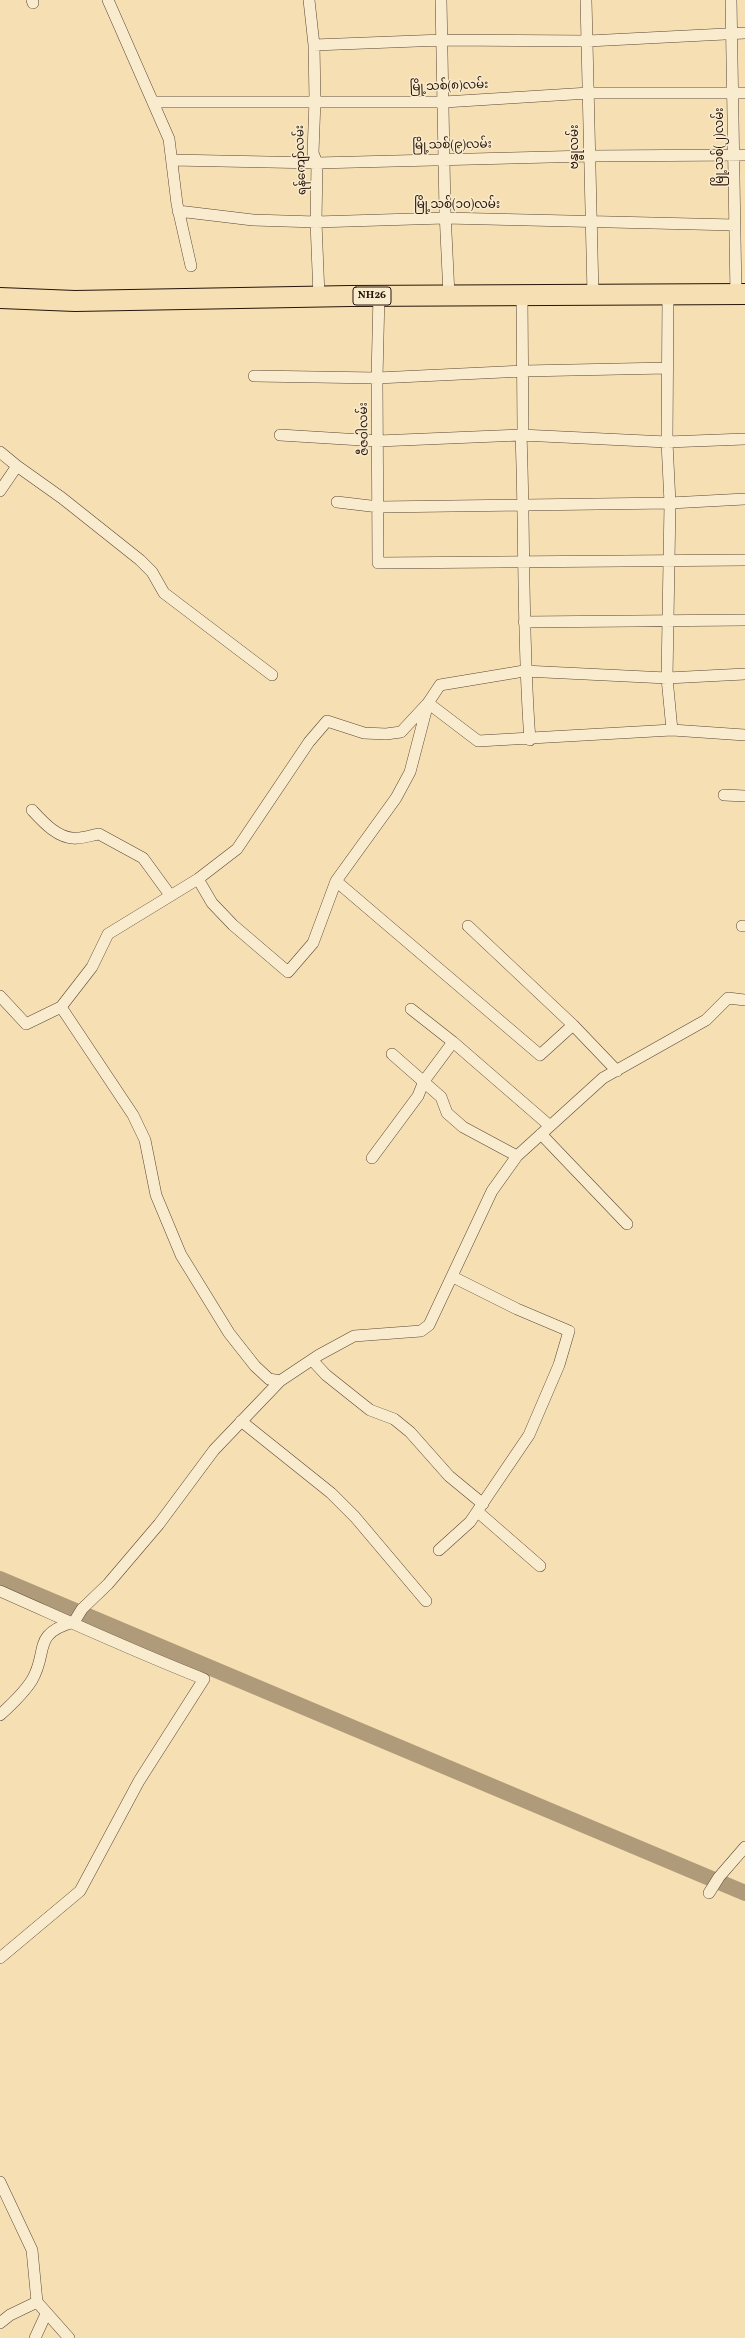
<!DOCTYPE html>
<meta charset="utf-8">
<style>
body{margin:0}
canvas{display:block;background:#f6e0b3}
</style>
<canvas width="745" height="2338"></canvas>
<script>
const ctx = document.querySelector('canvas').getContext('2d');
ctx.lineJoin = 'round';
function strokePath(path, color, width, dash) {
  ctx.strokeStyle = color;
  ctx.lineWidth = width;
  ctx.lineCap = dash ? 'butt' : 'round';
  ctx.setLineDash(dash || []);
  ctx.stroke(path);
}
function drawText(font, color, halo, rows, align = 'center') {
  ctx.font = font + ' Vollkorn,"Noto Sans Myanmar",serif';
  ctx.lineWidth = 3;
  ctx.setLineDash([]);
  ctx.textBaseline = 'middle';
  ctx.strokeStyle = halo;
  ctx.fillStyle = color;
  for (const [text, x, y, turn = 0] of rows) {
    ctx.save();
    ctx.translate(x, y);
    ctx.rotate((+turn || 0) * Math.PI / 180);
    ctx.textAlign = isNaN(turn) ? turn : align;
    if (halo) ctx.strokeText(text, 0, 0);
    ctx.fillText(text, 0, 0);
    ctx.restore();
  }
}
strokePath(new Path2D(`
 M0,1579L745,1893`), '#af9b7a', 16);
const street = new Path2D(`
 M32,0L33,3
 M108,0L169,139L177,204L191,266
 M309,0L314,45L315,100L313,153L317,163L316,222L319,296
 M441,0L445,212L449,295
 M586,0L593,294
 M731,0L736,295
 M314,45L443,40L588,41L745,33
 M153,102H444L589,93H745
 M172,160L317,163L589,156L745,155
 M178,211L253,220L316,222L445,218L735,225
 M668,294L667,442L670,503L667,678L672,730
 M379,295L377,378L378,563L745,560
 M522,295L523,431L521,435C525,536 522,638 530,740
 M254,376L377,378L524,371L667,368
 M280,435L378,441L521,435L667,442L745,439
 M0,452L17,466
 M0,491L17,466L62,498L140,560L152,572L164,593L272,675
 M337,502L379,507L670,503L745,499
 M524,622L745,620
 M724,795L745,796
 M32,810C43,822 59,840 77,838C84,838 92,835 99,834L143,858L170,895
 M198,879L212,903L233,925L288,972L313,943L336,881
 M468,926L573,1025L617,1071
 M742,926H745
 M0,996L26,1024L61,1007L92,967L108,934L198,879L237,849L309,742L327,721L364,733L386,734L401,732L428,703L440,685L524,671L667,678L745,674
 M61,1007L133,1115L145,1140L156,1195L181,1255L229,1333L255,1366L269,1379L280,1381
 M411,1009L453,1042L550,1126
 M573,1025L540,1055L336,881L396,798L410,772L428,703L478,741L672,730L745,735
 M392,1054L441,1097L447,1113L463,1127L517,1156
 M541,1134L627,1224
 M372,1158L418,1096L424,1081L453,1042
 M312,1360L326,1375L370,1410L394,1419L410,1432L449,1476L483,1504
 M241,1421L331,1493L355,1517L426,1601
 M478,1512L540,1566
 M439,1550L470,1522L529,1435L559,1365L569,1331L517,1309L453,1277
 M0,1591C68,1621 135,1652 204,1679L139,1781L80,1891L0,1958
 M0,1715C11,1705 24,1693 32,1680C49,1651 31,1634 74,1622L82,1609L108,1584L159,1524L214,1450L280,1381L319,1355L354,1336L421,1331L429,1325L492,1191L517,1156L603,1078L706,1020L728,998L745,1000
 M709,1893L719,1877L745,1847
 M0,2182L32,2250L37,2302L10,2315L0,2323
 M37,2302L69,2338
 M35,2338L46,2314`);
const highway = new Path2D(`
 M0,298L75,301L350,296L745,294`);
strokePath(street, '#5a4734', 12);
strokePath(highway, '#26140a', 22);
strokePath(street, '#f9ebce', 11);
strokePath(highway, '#f6e0b3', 20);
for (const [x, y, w] of [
 [372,296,38]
]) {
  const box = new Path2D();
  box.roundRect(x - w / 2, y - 9, w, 18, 3);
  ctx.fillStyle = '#f9ebce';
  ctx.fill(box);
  strokePath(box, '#26140a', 1);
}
drawText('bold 11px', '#26140a', null, [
 ["NH26",372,296]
]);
drawText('12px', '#26140a', '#f9ebce', [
 ["မြို့သစ်(၈)လမ်း",449,87,-2],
 ["မြို့သစ်(၉)လမ်း",452,146,-1],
 ["ဗန္ဓုလမ်း",576,147,-90],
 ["မြို့သစ်(၂)လမ်း",721,147,-90],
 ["ရန်ကျော်လမ်း",302,160,-92],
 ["မြို့သစ်(၁၀)လမ်း",457,206],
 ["ဇီဇဝါလမ်း",365,429,-91]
]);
</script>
